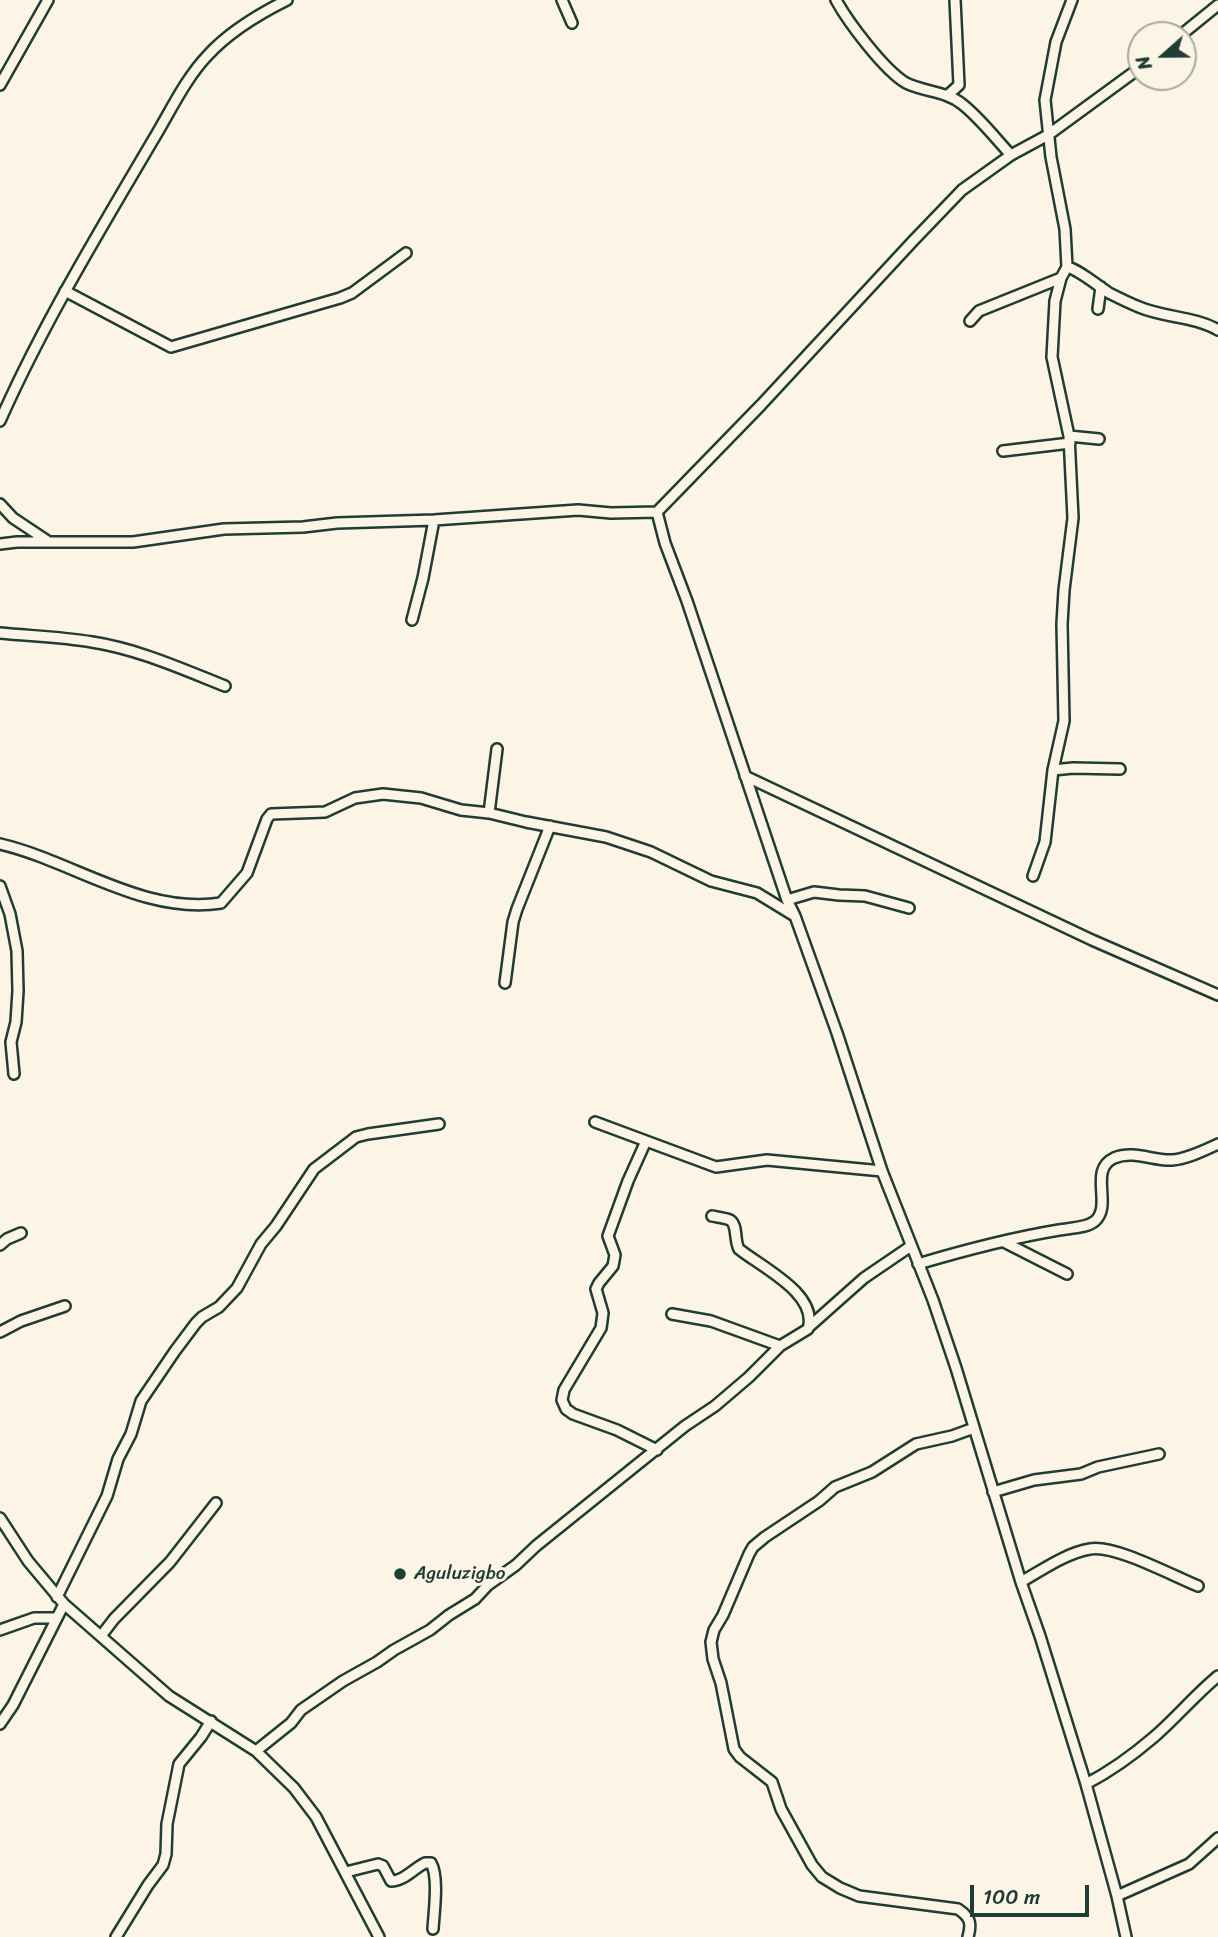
<!DOCTYPE html>
<style>
body{margin:0}
#map{position:relative;width:1218px;height:1937px;overflow:hidden;background:#fcf5e5;font-family:Sriracha,sans-serif}
canvas{display:block}
.north{position:absolute;left:1127px;top:21px;width:70px;height:70px;box-sizing:border-box;background:#fcf5e5;border:2px solid #a4ab9e;border-radius:50%;rotate:249deg;font-size:19px;font-weight:700;line-height:28px;text-align:center;color:#1f3d34}
.north::after{content:'';display:block;margin:auto;width:24px;height:32px;background:#1f3d34;clip-path:polygon(50% 0,100% 100%,50% 72%,0 100%)}
.scale{position:absolute;left:970px;top:1885px;width:119px;height:32px;box-sizing:border-box;border:4px solid #1f3d34;border-top:0;padding-left:9px;font-size:21px;line-height:24px;white-space:nowrap;color:#1f3d34;-webkit-text-stroke:5px #fcf5e5;paint-order:stroke}
</style>
<div id="map">
<canvas width="1218" height="1937"></canvas>
<div class="north">N</div>
<div class="scale">100 m</div>
</div>
<script>
const ctx = document.querySelector('canvas').getContext('2d');
ctx.lineJoin = 'round';
function strokePath(path, color, width, dash) {
  ctx.strokeStyle = color;
  ctx.lineWidth = width;
  ctx.lineCap = dash ? 'butt' : 'round';
  ctx.setLineDash(dash || []);
  ctx.stroke(path);
}
function drawText(font, color, halo, rows, align = 'center') {
  ctx.font = font + ' Sriracha,sans-serif';
  ctx.lineWidth = 6;
  ctx.setLineDash([]);
  ctx.textBaseline = 'middle';
  ctx.strokeStyle = halo;
  ctx.fillStyle = color;
  for (const [text, x, y, turn = 0] of rows) {
    ctx.save();
    ctx.translate(x, y);
    ctx.rotate((+turn || 0) * Math.PI / 180);
    ctx.textAlign = isNaN(turn) ? turn : align;
    if (halo) ctx.strokeText(text, 0, 0);
    ctx.fillText(text, 0, 0);
    ctx.restore();
  }
}
const street = new Path2D(`
 M562,0L572,23
 M836,0C848,22 884,70 906,83C924,92 946,91 962,104C980,118 995,138 1011,155
 M1072,0L1056,42L1045,100L1051,157L1065,229L1067,267C1078,269 1098,286 1109,293C1119,298 1129,303 1139,307C1165,318 1194,316 1218,330
 M1181,35L1218,5
 M0,85L48,0
 M948,95L959,85L955,0
 M65,291L171,347L340,298L352,293L406,253
 M1098,309L1101,287
 M970,321L979,311L1061,278
 M0,421C43,324 99,232 153,140C170,112 185,79 208,55C229,32 259,14 287,0
 M1069,436L1099,439
 M1003,451L1070,443
 M0,504L13,518L49,542
 M657,512L665,543L687,601L787,900L795,916L837,1033L882,1171L933,1300L956,1368L1021,1582L1040,1636L1086,1784L1117,1896L1126,1937
 M0,544L17,542H133L224,529L303,527L337,523L434,520L578,510L611,513L657,512L761,405L913,241L962,190L1011,155L1048,135L1141,67
 M412,620L423,578L434,520
 M0,633C30,636 62,637 92,642C138,649 182,669 225,686
 M1053,770L1073,768L1120,769
 M745,776L1092,940L1218,995
 M489,813L526,822L606,837L651,852L711,881L757,893L793,915
 M0,844C73,861 143,915 221,903L247,873L267,819L271,814L325,812L355,798L383,794L421,798L461,810L489,813L497,749
 M1033,876L1045,842L1053,770L1064,721L1062,624L1064,590L1073,518L1069,436L1052,357L1055,301L1061,278L1067,267
 M0,886L10,914L17,951L18,991L16,1022L11,1042L14,1074
 M787,900L814,892L839,895L865,896L909,908
 M505,983L513,922L517,909L550,826
 M595,1122L716,1167L767,1160L882,1171
 M646,1141L628,1181L608,1236L615,1255L613,1266L599,1283L596,1289L603,1313L601,1328L564,1390L562,1400L566,1409L573,1414L617,1430L657,1450
 M1004,1242L1067,1274
 M0,1245L7,1239L21,1233
 M918,1264C965,1250 1011,1238 1059,1230C1070,1228 1087,1228 1095,1221C1113,1205 1088,1170 1114,1158C1134,1150 1153,1161 1172,1160C1187,1159 1205,1150 1218,1144
 M672,1314L711,1321L780,1346
 M810,1326L864,1278L911,1246
 M0,1332L21,1321L65,1306
 M993,1492L1034,1480L1081,1474L1098,1467L1159,1454
 M0,1518L28,1561L64,1604L169,1696L256,1751L294,1788L316,1817L379,1937
 M1021,1582C1042,1570 1066,1553 1090,1549C1114,1544 1173,1576 1198,1586
 M57,1597L107,1496L118,1459L131,1434L141,1401L175,1351L196,1323L202,1317L219,1307L237,1288L261,1244L276,1226L314,1169L356,1137L368,1134L439,1124
 M0,1630L34,1618H56
 M101,1636L114,1619L170,1562L216,1503
 M0,1724L13,1705L64,1604
 M256,1751L291,1723L301,1710L343,1681L377,1662L394,1650L430,1630L449,1615L475,1599L488,1585L516,1565L536,1546L685,1426L715,1406L749,1377L780,1346L808,1329C819,1294 761,1267 739,1249C734,1241 738,1225 730,1220C726,1218 717,1217 712,1216
 M1086,1784C1111,1771 1133,1755 1154,1737C1176,1718 1195,1695 1218,1676
 M346,1872L378,1864L383,1866L391,1881C404,1881 413,1869 425,1863H431C439,1877 434,1912 433,1929
 M1117,1896L1189,1864L1218,1838
 M116,1937L148,1885L163,1865L166,1854L167,1824L179,1764L201,1737L211,1721
 M968,1937C972,1923 970,1917 958,1909L859,1896L840,1888L822,1877L812,1865L781,1809L772,1782L740,1757L734,1749L721,1683L713,1659L711,1642L714,1630L723,1615L749,1554L753,1547L765,1537L819,1501L835,1487L872,1472L916,1444L952,1436L974,1428`);
strokePath(street, '#1f3d34', 14);
strokePath(street, '#fcf5e5', 9);
for (const [x, y, r, color] of [
 [400,1574,7,"#1f3d34"]
]) {
  const dot = new Path2D();
  dot.arc(x, y, r, 0, 2 * Math.PI);
  ctx.fillStyle = color;
  ctx.fill(dot);
  strokePath(dot, '#fcf5e5', 2.5);
}
drawText('19px', '#1f3d34', '#fcf5e5', [
 ["Aguluzigbo",414,1574]
], 'left');
</script>
